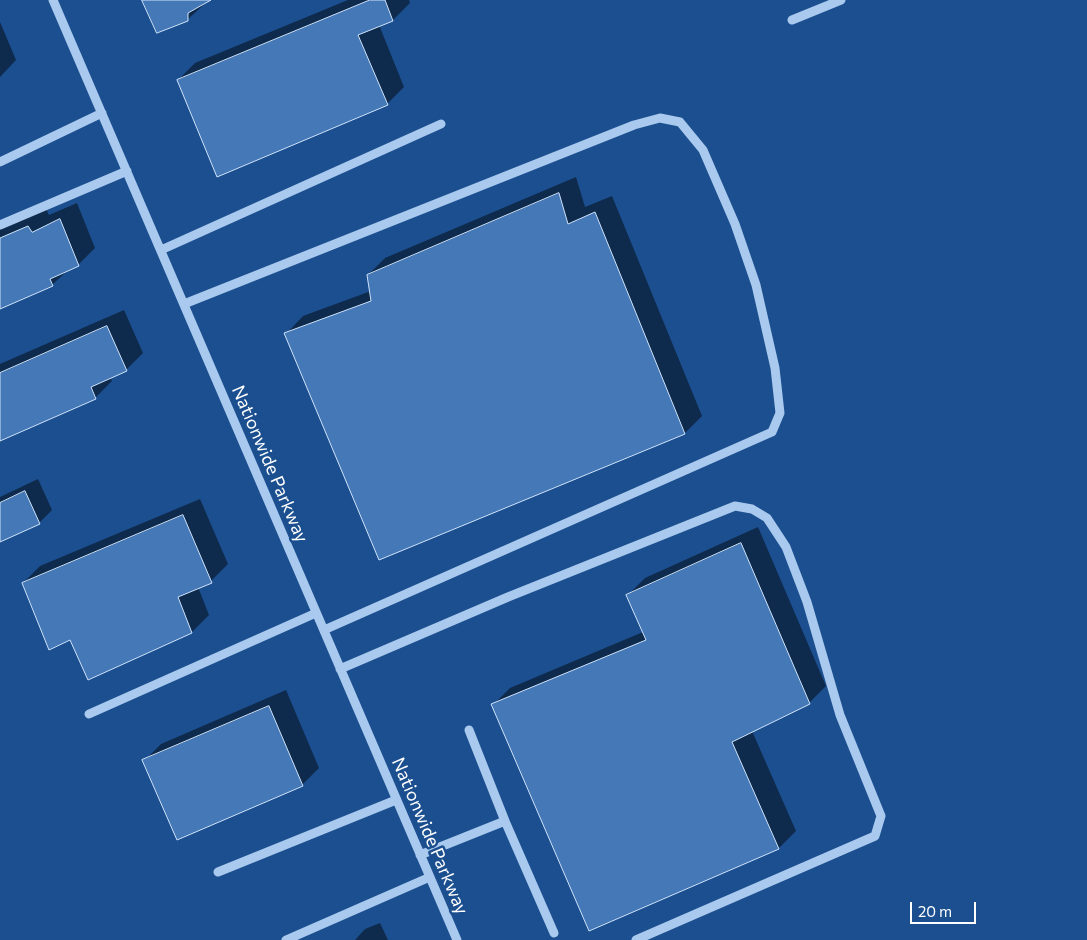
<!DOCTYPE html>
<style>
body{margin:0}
#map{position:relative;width:1087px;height:940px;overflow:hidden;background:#1b4f8f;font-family:Commissioner,sans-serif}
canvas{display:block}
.scale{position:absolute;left:910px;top:902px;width:66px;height:22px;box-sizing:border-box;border:2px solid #fff;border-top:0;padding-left:6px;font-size:15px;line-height:18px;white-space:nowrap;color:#fff;-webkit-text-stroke:4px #1b4f8f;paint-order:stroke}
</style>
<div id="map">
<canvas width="1087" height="940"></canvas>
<div class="scale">20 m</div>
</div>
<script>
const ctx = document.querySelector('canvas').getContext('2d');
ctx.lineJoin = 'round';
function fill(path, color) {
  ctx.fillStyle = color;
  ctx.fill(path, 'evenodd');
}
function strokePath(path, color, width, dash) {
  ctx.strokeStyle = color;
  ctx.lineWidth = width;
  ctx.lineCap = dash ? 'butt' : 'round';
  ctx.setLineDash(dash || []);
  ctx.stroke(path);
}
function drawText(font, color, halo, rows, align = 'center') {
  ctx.font = font + ' Commissioner,sans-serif';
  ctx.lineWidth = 5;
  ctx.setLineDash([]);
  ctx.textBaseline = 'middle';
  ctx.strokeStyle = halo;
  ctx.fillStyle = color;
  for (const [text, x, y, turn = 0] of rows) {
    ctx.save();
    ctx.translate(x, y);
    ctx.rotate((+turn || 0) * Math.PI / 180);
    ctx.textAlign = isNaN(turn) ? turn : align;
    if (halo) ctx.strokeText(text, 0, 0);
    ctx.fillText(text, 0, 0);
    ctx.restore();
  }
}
fill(new Path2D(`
 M143,0H209L187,20Z
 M348,0H409L410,3L393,20L379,25L404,87L387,104L178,80L195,63Z
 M0,22L16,60L0,77Z
 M576,177L585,207L612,196L702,416L685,433L379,558L286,334L303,316L371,291L368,275L385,258Z
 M77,203L95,248L78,265L68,270L52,285L0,307V229L46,209L49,215Z
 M124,310L143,353L126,370L110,377L112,381L95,398L0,439V364Z
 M38,479L52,510L39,523L0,541V497Z
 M200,499L228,564L211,581L198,587L209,615L192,632L71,638L23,583L40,566Z
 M758,527L826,686L809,703L752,731L796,831L779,848L493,705L510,688L643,632L628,595L645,578Z
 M286,690L319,768L302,785L144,761L161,744Z
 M380,923L388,940H355L365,929Z`), '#0007');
const building = new Path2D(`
 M142,0H211L188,13V21L157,33Z
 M370,0H385L393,21L358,35L388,105L217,177L177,80Z
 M559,193L568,224L595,212L685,434L379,560L284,333L371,301L367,275Z
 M60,219L79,266L50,279L53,286L0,309V238L28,226L32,232Z
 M107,326L127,371L91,387L96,399L0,441V373Z
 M25,491L40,524L0,542V503Z
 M183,515L212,583L178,597L192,633L88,680L70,640L49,650L22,583Z
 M741,543L810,704L732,742L779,849L589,931L491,704L646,640L626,595Z
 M269,706L303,786L177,840L142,760Z`);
fill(building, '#4478b7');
strokePath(building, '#cfe3fa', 1);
strokePath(new Path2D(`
 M53,0L457,940
 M792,20L841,0
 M0,162L102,113
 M0,225L127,171
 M161,250L441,124
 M184,304L634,125L660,118L680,122L703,150L735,224L756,285L775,368L780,413L772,432L324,630
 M340,669L508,597L735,506L752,509L767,518L786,547L807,602L840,715L881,816L875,836L636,940
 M89,714L316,613
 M469,730L505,821
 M420,855L505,821L554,933
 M218,872L396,800
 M286,940L430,877`), '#a9c9ee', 9);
drawText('18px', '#fff', '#1b4f8f', [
 ["Nationwide Parkway",270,464,67],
 ["Nationwide Parkway",430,836,67]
]);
</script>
